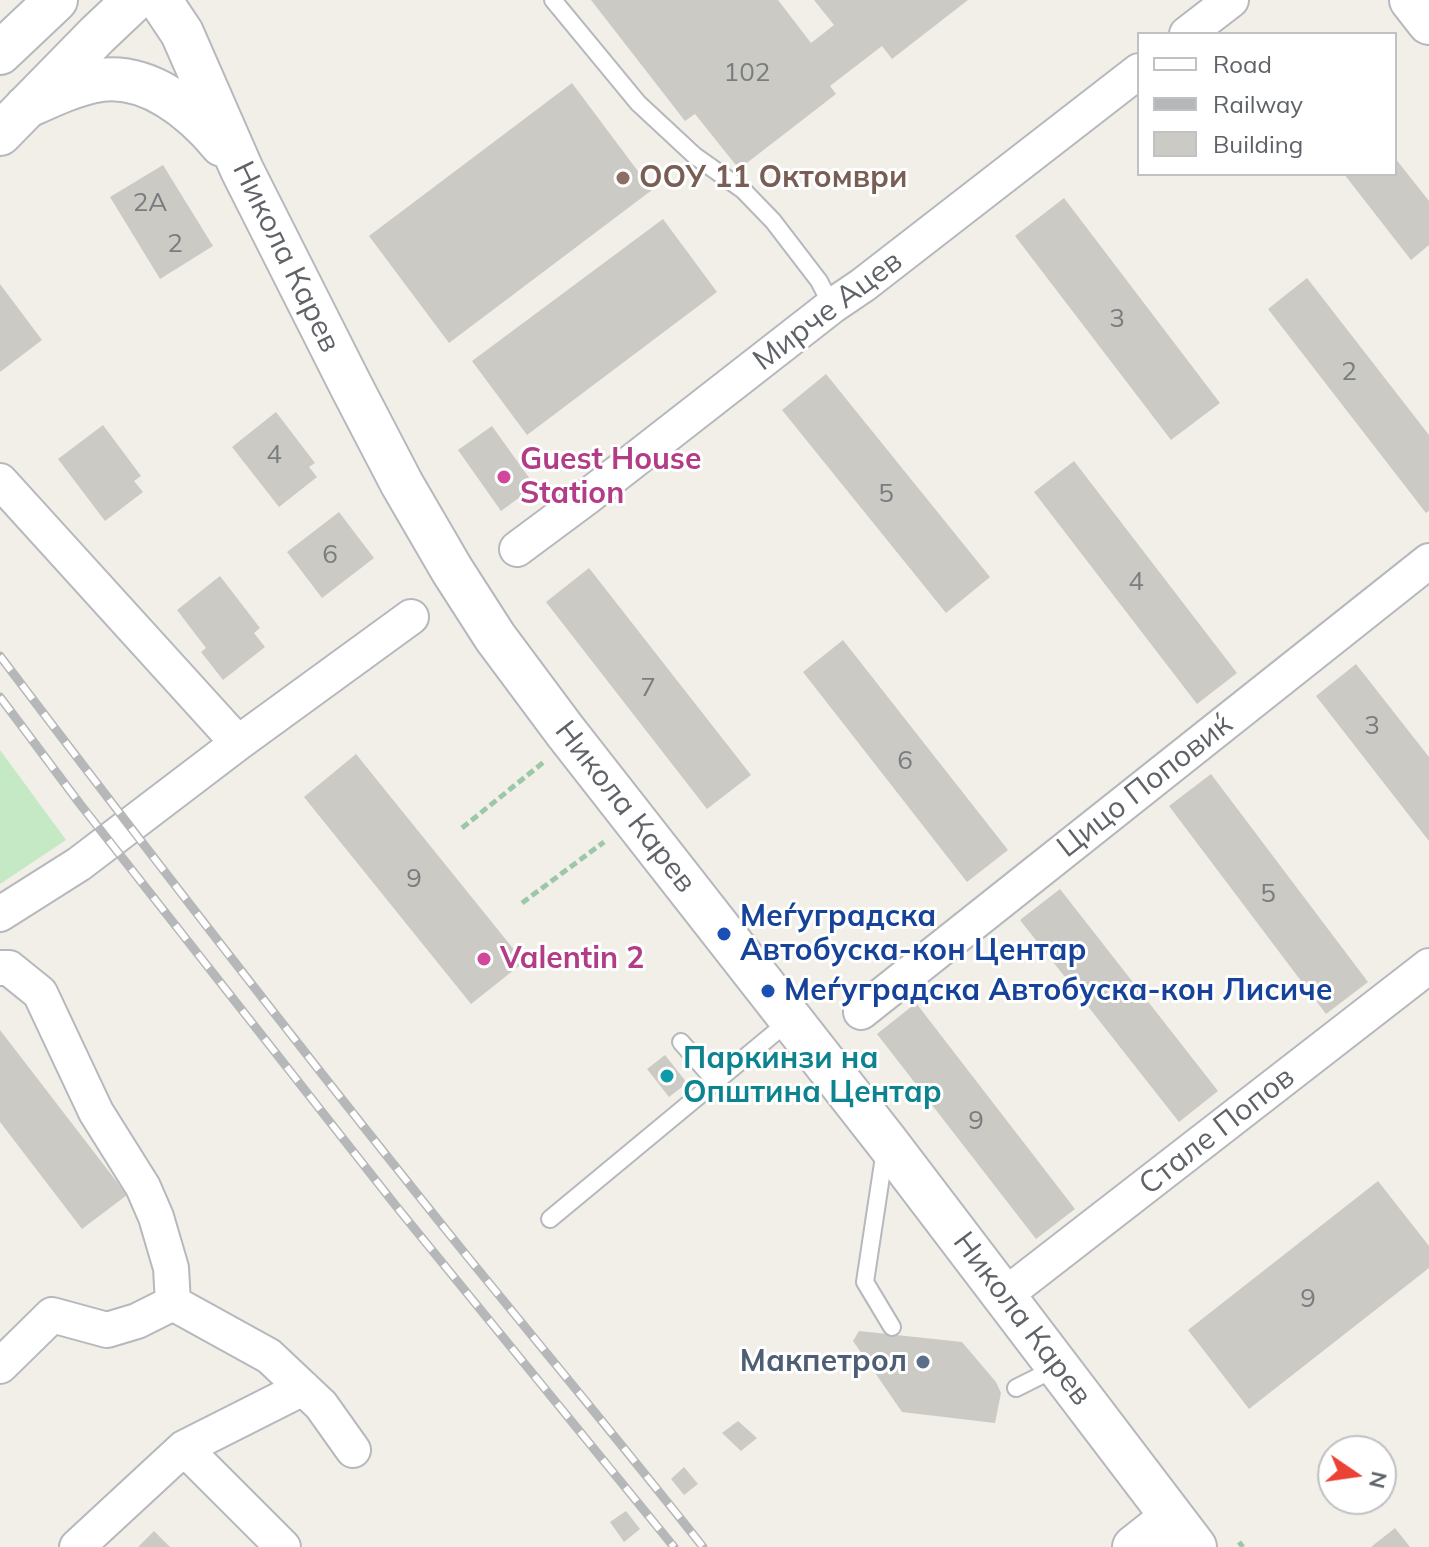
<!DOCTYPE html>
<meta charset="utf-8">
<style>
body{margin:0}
#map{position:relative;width:1429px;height:1547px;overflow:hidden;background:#f1efe8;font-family:Mulish,sans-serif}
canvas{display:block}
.legend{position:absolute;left:1137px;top:32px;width:260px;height:144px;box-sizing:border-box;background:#fff;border:2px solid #bfc1c3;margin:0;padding:10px 14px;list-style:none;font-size:24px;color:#5f6368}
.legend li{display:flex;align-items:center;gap:16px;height:40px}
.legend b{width:40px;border:2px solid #bfc1c3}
.north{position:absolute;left:1317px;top:1435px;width:80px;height:80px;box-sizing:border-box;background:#fff;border:2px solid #bfc1c3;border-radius:50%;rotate:103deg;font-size:22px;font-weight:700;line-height:32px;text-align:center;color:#5f6368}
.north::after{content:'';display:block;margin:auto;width:28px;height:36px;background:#ea4335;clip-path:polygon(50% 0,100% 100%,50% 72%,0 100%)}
</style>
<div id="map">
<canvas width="1429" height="1547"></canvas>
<ul class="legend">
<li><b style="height:10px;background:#fff"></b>Road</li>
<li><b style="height:10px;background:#b6b7b8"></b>Railway</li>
<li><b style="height:22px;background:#cccac5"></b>Building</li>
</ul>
<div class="north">N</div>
</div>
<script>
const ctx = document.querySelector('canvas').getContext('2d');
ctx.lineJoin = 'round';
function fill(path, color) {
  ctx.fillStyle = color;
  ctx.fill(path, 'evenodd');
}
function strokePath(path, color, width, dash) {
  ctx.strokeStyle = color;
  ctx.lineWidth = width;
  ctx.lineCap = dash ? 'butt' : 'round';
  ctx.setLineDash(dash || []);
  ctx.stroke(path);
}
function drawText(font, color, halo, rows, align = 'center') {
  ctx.font = font + ' Mulish,sans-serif';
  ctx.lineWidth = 6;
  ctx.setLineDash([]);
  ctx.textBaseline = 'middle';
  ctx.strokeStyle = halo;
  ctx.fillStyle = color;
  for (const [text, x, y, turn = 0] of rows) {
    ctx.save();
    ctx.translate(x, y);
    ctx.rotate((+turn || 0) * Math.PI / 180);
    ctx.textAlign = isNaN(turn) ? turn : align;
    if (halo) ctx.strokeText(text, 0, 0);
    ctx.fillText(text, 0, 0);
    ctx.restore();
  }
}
fill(new Path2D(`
 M0,750L66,840L0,884Z`), '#c5e8c5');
fill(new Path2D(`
 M591,0H778L811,43L834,25L814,0H968L892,59L882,46L830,86L836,94L739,169L695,114L685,121Z
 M572,83L652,190L449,343L369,236Z
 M1395,158L1429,201V245L1411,260L1344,174H1395Z
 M163,165L213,246L160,279L110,197Z
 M1064,198L1220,403L1171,440L1015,236Z
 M663,219L717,292L527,435L472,361Z
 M1307,278L1429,435V511L1426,513L1268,309Z
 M0,284L42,340L0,372Z
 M826,374L990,577L946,613L782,410Z
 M276,412L315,463L309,467L317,477L279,507L232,447Z
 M103,425L141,476L134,481L143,492L105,521L58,459Z
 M492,426L535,486L501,511L458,450Z
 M1074,461L1237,673L1197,704L1034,492Z
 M339,512L374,558L322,598L287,552Z
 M589,568L751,775L707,809L546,602Z
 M220,576L260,628L254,633L265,647L223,680L201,652L206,648L177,610Z
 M843,640L1008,850L967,882L803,672Z
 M1356,664L1429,757V841L1316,696Z
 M356,754L524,962L471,1004L304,797Z
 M1211,774L1368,982L1326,1014L1169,806Z
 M1060,889L1218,1091L1179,1122L1020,920Z
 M916,1003L1075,1209L1036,1239L877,1034Z
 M0,1030L127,1195L82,1229L0,1122Z
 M665,1055L687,1083L669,1097L647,1069Z
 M1378,1181L1429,1246V1268L1249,1409L1188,1330Z
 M859,1331L962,1342L996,1382L1001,1393L995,1423L902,1412L853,1341Z
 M738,1421L757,1438L741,1451L722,1433Z
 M684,1467L698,1484L684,1495L671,1479Z
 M626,1511L640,1529L624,1542L610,1522Z
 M1395,1528L1410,1547H1371Z
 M154,1531L170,1547H138Z`), '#cccac5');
const service = new Path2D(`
 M553,0L638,103L695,156L743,190L773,221L819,281L832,306
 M681,1042L715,1081
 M885,1150L865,1282L892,1327
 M550,1219L789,1021
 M1016,1388L1058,1367`);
const minor = new Path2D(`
 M1187,34L1231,0
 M0,481L238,743
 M517,549L587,497L832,306L863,285L1139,71
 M0,914L79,864L238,743L411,617
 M0,968H9L40,993L96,1112L143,1187L156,1217L171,1268L173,1303L269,1356L321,1405L353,1450
 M861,1012L1429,561
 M1005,1295L1429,966
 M0,1366L52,1315L107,1330L137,1321L173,1303
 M184,1448L283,1547
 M77,1547L184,1448L303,1388`);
const tertiary = new Path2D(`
 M160,0L182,33L242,170L351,386L402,484L452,570L495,637L565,731L886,1141L1195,1547
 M1411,0L1429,23
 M0,53L56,0
 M26,107C50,96 75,84 101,80C149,74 193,110 222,145
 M0,134L97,35L134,0
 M1134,1547L1172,1517`);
strokePath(service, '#b5b8bc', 20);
strokePath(minor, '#b5b8bc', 38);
strokePath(tertiary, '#b5b8bc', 46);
strokePath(new Path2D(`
 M462,828L545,761
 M522,903L604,842
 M1239,1542L1243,1547`), '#9cc7a9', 5, [8, 4]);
strokePath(service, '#fff', 16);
strokePath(minor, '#fff', 34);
strokePath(tertiary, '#fff', 42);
const rail = new Path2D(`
 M0,656C153,858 308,1059 467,1256C546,1353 626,1449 703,1547
 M0,697L80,804L396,1206L674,1547`);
strokePath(rail, '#b6b7b8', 9);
strokePath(rail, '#fff', 6, [18]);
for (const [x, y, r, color] of [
 [623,178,8,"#8d6e63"],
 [504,477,8,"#d1479c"],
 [724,934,8,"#1a4fb4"],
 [484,959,8,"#d1479c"],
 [768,991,8,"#1a4fb4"],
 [667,1076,8,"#0f9aa8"],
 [923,1362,8,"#5c6f8a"]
]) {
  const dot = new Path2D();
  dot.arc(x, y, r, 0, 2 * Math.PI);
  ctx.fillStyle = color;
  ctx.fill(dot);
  strokePath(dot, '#fff', 3);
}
drawText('26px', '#7a7d7f', null, [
 ["102",747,73],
 ["2А",150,203],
 ["2",175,244],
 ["3",1117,319],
 ["2",1349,372],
 ["4",274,455],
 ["5",886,494],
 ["6",330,555],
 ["4",1136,582],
 ["7",648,688],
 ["3",1372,726],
 ["6",905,761],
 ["9",414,879],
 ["5",1268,894],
 ["9",976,1121],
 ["9",1308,1299]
]);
drawText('bold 30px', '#785e54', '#fff', [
 ["ООУ 11 Октомври",639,178]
], 'left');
drawText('30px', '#5f6368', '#fff', [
 ["Никола Карев",286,257,64],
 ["Мирче Ацев",828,311,-37],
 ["Цицо Поповиќ",1145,786,-38],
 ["Никола Карев",625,807,52],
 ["Стале Попов",1217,1131,-38],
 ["Никола Карев",1022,1319,53]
]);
drawText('bold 30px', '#b23c85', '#fff', [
 ["Guest House",520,460],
 ["Station",520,494],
 ["Valentin 2",500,959]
], 'left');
drawText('bold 30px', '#164399', '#fff', [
 ["Меѓуградска",740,917],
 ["Автобуска-кон Центар",740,951],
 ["Меѓуградска Автобуска-кон Лисиче",784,991]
], 'left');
drawText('bold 30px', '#0d838f', '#fff', [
 ["Паркинзи на",683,1059],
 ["Општина Центар",683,1093]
], 'left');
drawText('bold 30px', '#4e5e75', '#fff', [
 ["Макпетрол",907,1362]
], 'right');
</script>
